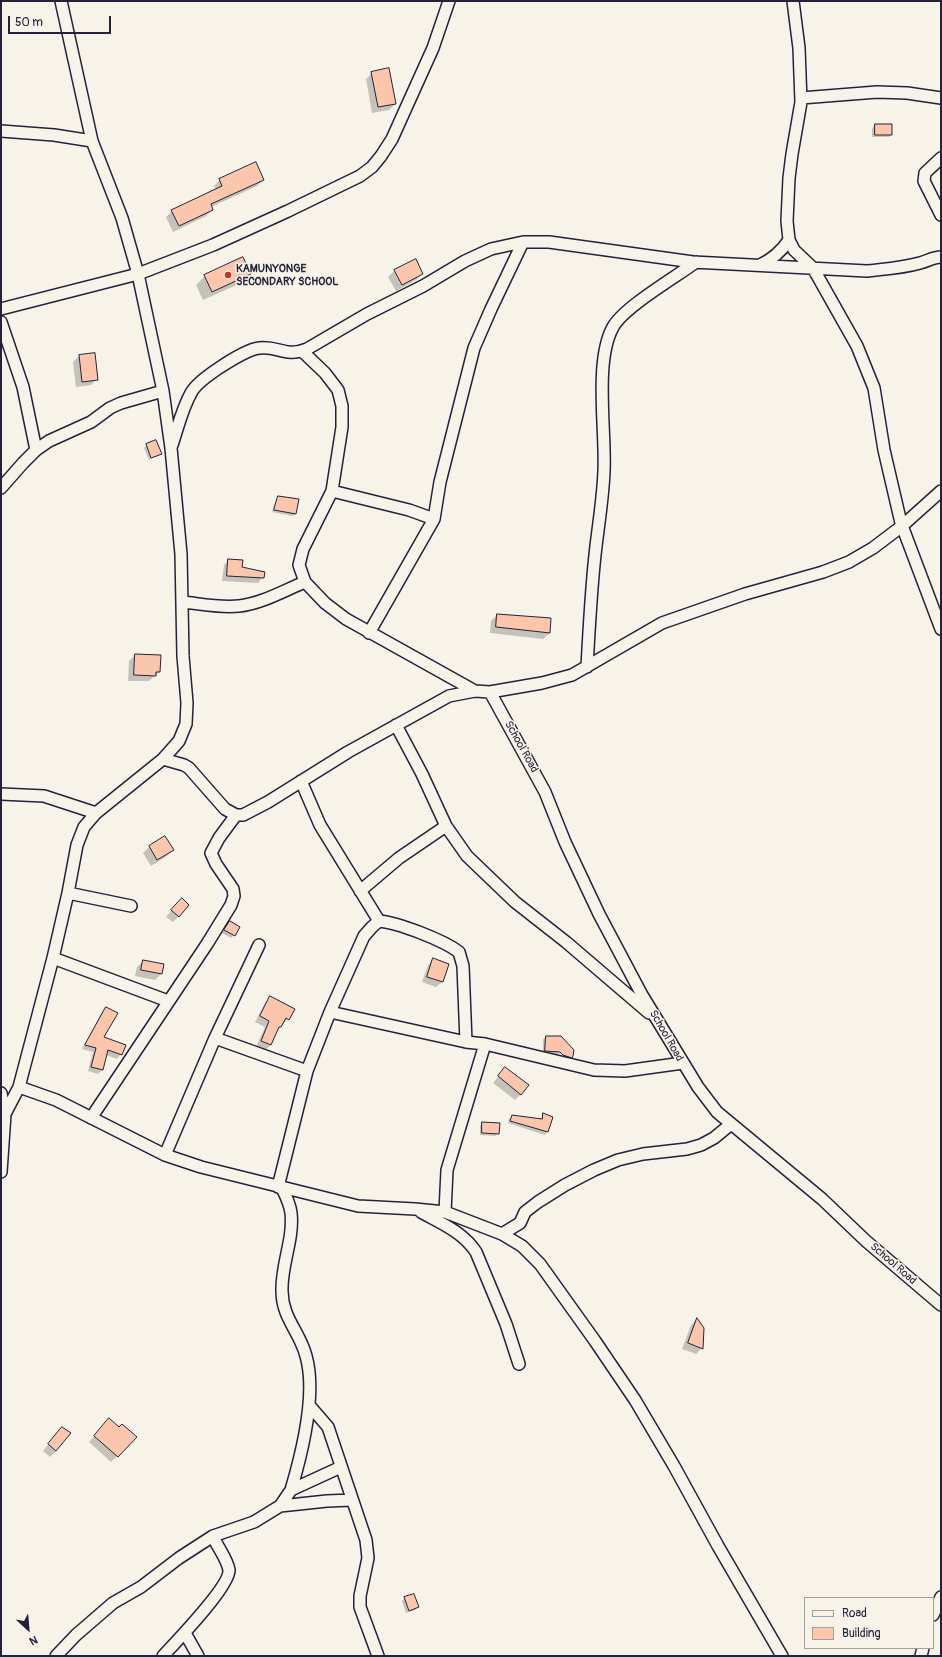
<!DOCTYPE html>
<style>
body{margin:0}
#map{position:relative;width:942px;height:1657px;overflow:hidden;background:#f7f3e8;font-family:Pangolin,sans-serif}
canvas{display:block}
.frame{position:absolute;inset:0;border:2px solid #22223b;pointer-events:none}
.legend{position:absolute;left:804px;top:1597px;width:130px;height:52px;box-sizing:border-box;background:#f7f3e8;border:1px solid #a29fa3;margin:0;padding:5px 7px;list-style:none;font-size:12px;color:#22223b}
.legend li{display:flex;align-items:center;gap:8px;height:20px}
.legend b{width:20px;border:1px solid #a29fa3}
.north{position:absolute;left:8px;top:1609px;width:40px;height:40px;-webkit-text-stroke:3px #f7f3e8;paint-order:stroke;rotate:154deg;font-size:11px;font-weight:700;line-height:16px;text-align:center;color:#22223b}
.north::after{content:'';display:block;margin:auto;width:14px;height:18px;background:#22223b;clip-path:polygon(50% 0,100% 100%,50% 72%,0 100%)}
.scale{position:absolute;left:8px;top:16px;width:103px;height:18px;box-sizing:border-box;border:2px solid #22223b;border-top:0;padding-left:5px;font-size:12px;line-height:14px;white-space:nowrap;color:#22223b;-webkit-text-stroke:3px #f7f3e8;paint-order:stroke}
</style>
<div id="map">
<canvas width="942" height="1657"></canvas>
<div class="frame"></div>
<ul class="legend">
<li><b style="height:5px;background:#f7f3e8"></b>Road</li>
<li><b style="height:11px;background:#fbc6ab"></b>Building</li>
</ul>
<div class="north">N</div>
<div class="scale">50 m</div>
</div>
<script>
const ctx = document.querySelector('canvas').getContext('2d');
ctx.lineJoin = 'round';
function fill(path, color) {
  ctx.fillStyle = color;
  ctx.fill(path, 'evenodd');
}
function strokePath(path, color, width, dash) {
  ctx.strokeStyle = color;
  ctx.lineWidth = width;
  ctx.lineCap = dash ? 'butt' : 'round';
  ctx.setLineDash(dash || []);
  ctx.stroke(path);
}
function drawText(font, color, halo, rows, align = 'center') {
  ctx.font = font + ' Pangolin,sans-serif';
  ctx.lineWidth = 3;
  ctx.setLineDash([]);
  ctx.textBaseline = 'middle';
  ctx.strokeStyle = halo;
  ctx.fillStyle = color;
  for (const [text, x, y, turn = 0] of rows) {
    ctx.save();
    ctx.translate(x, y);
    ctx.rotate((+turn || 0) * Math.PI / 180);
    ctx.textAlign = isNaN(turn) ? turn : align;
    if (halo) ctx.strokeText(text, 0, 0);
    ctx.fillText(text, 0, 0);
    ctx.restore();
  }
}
fill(new Path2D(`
 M372,73L395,104L389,110L372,113L366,79Z
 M875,125L891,135L889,137H872V128Z
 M220,180H263L257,186L211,207L212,210L206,216L173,232L166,217L172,211L216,190L214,186Z
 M394,271L422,274L416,280L396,291L388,277Z
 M250,274L241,283L203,300L196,285L205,276Z
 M79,356L97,379L91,385L76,387L73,362Z
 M147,445L160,453L149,460L144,448Z
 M278,497L296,513L293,516L272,512L276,500Z
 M229,560L241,568L263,577L258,583L222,581L224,565Z
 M497,615L550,633L543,639L490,633L491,621Z
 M135,655L159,672L149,681H128L129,661Z
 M165,838L173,850L167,856L151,866L143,853L149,847Z
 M176,905L179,916L173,922L166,917Z
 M230,922L239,927L231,938L222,933Z
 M433,960L448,964L442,982L436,987L422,982L428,965Z
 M143,961L163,965L161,974L155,980L135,976L137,967Z
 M271,997L288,1019L277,1030L271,1045L265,1050L256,1047L265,1027L255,1022L265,1003Z
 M106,1008L103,1037L121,1054L117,1059L106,1055L102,1070L98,1074L88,1071L93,1052L82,1049L102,1012Z
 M546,1037L573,1050V1054L572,1056L558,1053V1055L570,1058L568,1060L560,1058L557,1055L543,1054V1039Z
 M500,1074L521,1094L515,1100L493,1083Z
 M543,1115L552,1117L547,1132L545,1135L508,1123L509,1119L512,1116L540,1120Z
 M483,1123L498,1133L495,1136L480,1135V1126Z
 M697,1319L702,1348L696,1354L682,1349L691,1325Z
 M103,1426L119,1428L117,1456L111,1462L89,1442Z
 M56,1434V1451L50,1457L43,1451Z
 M405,1598L418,1607L415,1610L406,1613L402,1601Z`), '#0003');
const building = new Path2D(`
 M389,68L396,104L378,107L371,72Z
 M875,124H892V135H875Z
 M256,162L264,180L211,204L213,210L179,226L171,210L222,186L219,179Z
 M243,257L251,274L212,292L204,275Z
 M416,259L423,274L402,285L394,270Z
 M95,353L98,380L82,382L79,355Z
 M156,440L162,454L151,458L146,444Z
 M278,496L299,499L296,514L274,510Z
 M228,559L243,560L242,567L265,572L264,578L227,576Z
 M497,614L551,618L550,633L496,627Z
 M135,654L161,655L160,672H156V676L134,675Z
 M165,836L174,850L157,860L149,846Z
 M182,898L189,905L179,917L171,910Z
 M230,921L240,927L235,936L224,930Z
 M433,958L449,964L443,982L427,977Z
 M143,960L164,964L162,974L141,970Z
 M270,996L295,1009L289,1020L286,1018L281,1027H279L271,1045L261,1041L269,1021L260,1016Z
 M106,1007L118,1013L104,1037L126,1045L122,1055L108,1050L103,1070L91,1067L96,1048L85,1045Z
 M546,1036H561L574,1050L573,1056L572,1058L563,1055L560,1052L545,1051Z
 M505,1067L529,1085L521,1095L498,1076Z
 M543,1113L553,1117L548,1132L510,1121L512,1115L542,1119Z
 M482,1122L500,1123L499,1134L482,1133Z
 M697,1318L704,1328L703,1349L688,1343Z
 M109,1418L119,1427L122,1424L137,1437L118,1457L94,1436Z
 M62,1427L71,1433L56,1451L48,1444Z
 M414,1594L419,1607L409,1611L404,1597Z`);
fill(building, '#fbc6ab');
strokePath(building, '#22223b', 1);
const street = new Path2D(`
 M793,1L799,48L801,102L792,154L789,178L787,221L789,240L794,250L813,268L857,346L874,388L884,450L901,523L941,629
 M801,98L877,92L907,93L941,98
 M1,131L54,135L92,141
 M941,158L925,173L924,181L941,215
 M760,265C773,259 781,252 789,240
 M1,309L138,274L213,245L288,211L360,176L372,167L381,156L392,139L433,48L449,1
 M1,322L23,387L36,450
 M302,351L325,373L338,390L342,406V427L332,491L303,549L299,565L305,582L325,603L346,619L475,691
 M172,445C178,427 182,409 191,393C198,379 244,350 259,348C278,345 284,358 307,349L367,314L423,286L465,261L491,249L523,242H549L693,262L867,271C885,269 903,268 920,263C928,261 933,257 941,257
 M1,488L23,463L36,450L49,441L91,422L110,408L121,403L163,391
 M332,491L409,510L434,519
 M183,602C201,604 220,608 239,606C261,604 285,590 305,582
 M369,633L434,519L440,482L474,348L491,309L523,242
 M587,667C589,630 591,592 595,555C598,527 603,499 604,471C606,431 594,361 613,327C624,307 676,277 696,262
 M490,692L545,792L565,842L599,914L642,995L698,1087L717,1112L822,1199L866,1241L941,1305
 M396,725L422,774L446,826L467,856L515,902L566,942L649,1013
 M163,759L184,765L189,768L225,809L236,815H243L268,802L348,752L449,696L475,691L490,692L542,683L572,675L662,623L745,594L823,572L849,562L873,548L902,526L941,491
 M301,781L320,825L379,921
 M1,794L44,796L96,813
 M360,891L399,858L446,826
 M68,893L131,906
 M53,958L168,1001
 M330,1012L466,1042L485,1044L594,1070L625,1071L683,1063
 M215,1038L307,1071
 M19,1087L56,1100L165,1155L201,1167L358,1206L415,1209L445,1212L502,1234L522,1246L540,1264L595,1341L635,1400L674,1466L718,1546L782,1656
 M1,1093L5,1114L1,1172
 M5,1114L19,1087L53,958L68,893L77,845L84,827L96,813L163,759L179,741L186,724L187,703L183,656L181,554L171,448L163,391L138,274L122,218L92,141L61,1
 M91,1118L207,944L231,905L234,896L233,889L216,864L211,853L219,838L236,815
 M165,1155L215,1038L259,945
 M278,1187L307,1071L330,1012L364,936L372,927L379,921C399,923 443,940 459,952L463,966L466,1042
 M282,1188C286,1196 290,1204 291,1213C294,1239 281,1265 282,1291C282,1318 300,1332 306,1356C317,1394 302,1453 291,1490
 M421,1212C441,1223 463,1232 476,1252L506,1324L519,1364
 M445,1212L447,1170L485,1044
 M502,1234L520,1223L525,1212L538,1202L565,1185L594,1170L618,1160L643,1154L687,1149L701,1145L714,1138L731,1124
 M309,1405L328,1427L366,1540L368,1558L360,1596V1607L378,1656
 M280,1506L327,1501L352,1500
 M933,1615L941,1597
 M185,1633L198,1656
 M56,1656L76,1635L113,1603L141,1587L179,1558L213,1536L254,1522L280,1506L291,1490L341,1467
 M163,1656C175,1643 230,1586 229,1570C227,1558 217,1547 213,1536
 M921,1656L923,1648`);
strokePath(street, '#22223b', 14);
strokePath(street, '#f7f3e8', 11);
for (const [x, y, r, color] of [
 [228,275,4,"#c8321e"]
]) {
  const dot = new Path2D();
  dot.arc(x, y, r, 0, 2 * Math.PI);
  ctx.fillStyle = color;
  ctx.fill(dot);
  strokePath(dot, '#f7f3e8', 1.5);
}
drawText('bold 11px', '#22223b', '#f7f3e8', [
 ["KAMUNYONGE",236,269],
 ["SECONDARY SCHOOL",236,282]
], 'left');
drawText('11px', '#22223b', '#f7f3e8', [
 ["School Road",521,747,61],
 ["School Road",666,1036,60],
 ["School Road",893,1264,41]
]);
</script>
